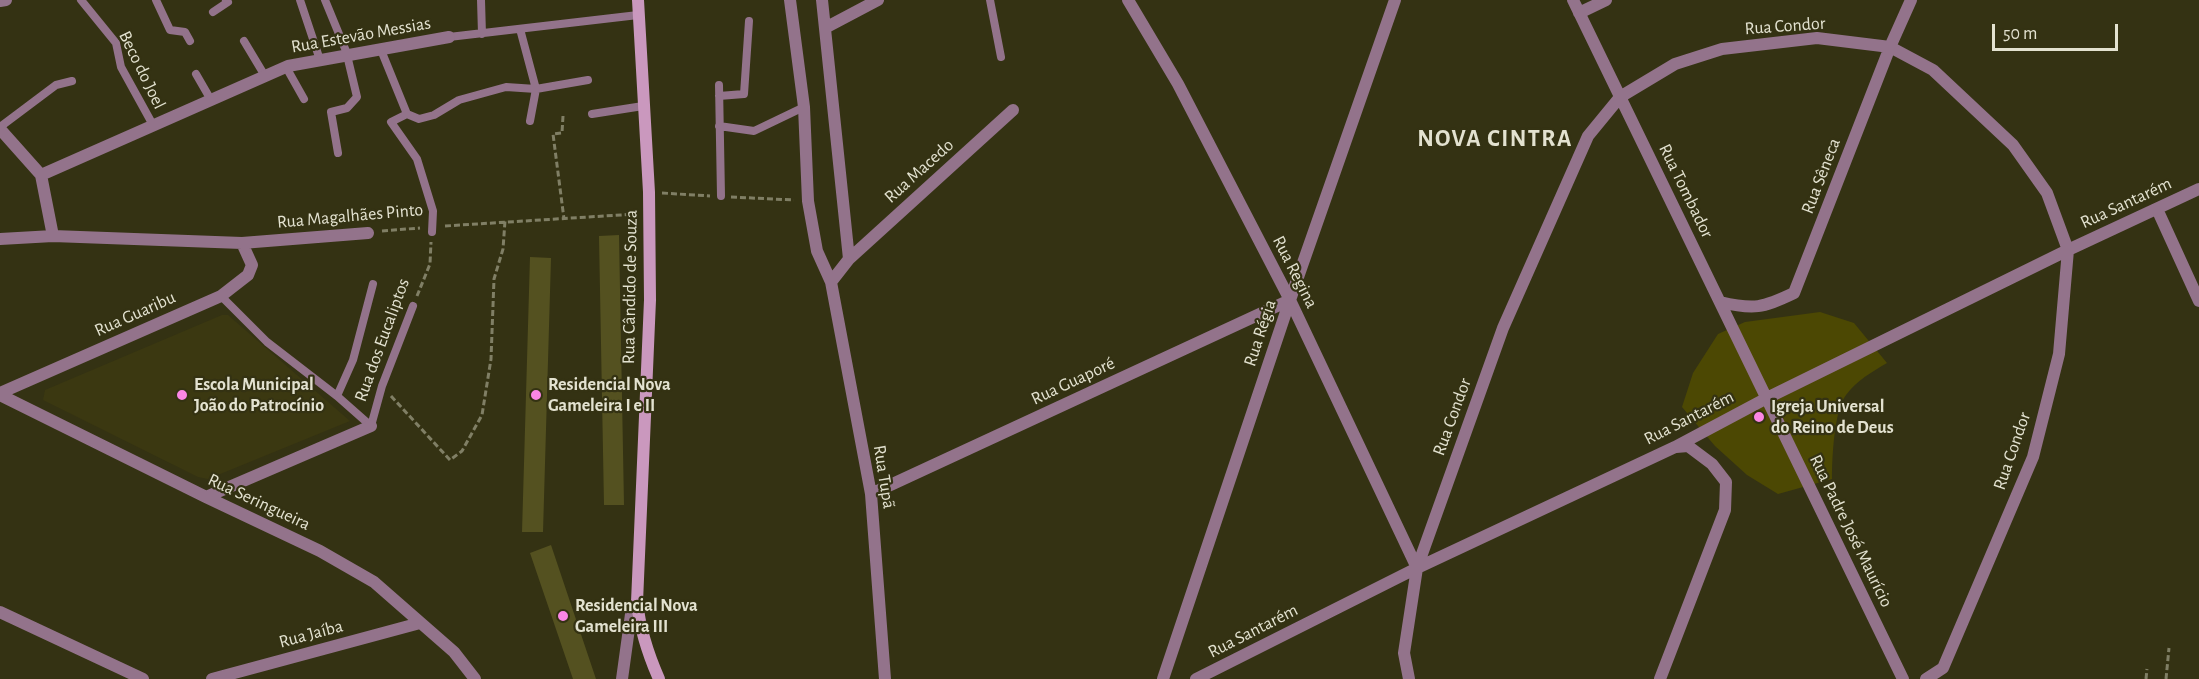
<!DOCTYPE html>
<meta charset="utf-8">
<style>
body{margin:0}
#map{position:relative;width:2199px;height:679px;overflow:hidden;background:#343213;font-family:"Alegreya Sans",sans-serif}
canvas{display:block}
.scale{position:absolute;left:1992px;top:24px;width:126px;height:27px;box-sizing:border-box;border:3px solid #e3e2d0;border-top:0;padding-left:8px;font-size:18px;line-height:21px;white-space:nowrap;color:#e3e2d0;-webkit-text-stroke:4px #343213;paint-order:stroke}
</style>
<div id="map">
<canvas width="2199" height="679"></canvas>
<div class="scale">50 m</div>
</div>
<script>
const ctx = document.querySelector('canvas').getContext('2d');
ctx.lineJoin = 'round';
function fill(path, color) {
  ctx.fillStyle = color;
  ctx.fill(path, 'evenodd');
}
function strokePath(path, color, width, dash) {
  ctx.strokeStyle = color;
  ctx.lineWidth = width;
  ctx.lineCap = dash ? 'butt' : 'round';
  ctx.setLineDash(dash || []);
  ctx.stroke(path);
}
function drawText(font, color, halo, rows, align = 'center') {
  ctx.font = font + ' "Alegreya Sans",sans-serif';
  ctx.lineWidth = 4.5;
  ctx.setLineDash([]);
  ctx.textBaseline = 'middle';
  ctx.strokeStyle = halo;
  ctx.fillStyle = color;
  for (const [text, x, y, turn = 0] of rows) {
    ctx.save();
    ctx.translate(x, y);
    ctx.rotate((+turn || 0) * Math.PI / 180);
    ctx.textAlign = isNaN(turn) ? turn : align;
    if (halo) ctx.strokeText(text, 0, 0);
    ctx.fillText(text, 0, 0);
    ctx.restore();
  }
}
fill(new Path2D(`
 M222,315H228L350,421L208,479L198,477L43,400L45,390Z`), '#3b3811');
fill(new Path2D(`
 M1820,312L1854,323L1887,363C1872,372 1857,380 1846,395C1834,410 1832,459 1832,479L1778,494L1747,475L1715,446L1682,407L1693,373L1718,334L1745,322Z`), '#4c4803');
fill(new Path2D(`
 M619,235L624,505H604L599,236Z
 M530,257L551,258L543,532H522Z
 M551,545L596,679H573L530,553Z`), '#545120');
strokePath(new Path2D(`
 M563,116L562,133L553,134L564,219
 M662,193L710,196
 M731,197L794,200
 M445,226L636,214
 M382,231L420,228
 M417,296L430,264L431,242
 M391,396L450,460L462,451L482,415L491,359L494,279L503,249L505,221
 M2146,679L2147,669
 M2166,679L2169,648`), '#807f65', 3, [6, 3]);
strokePath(new Path2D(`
 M81,0L116,43L121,67L153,125
 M156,0L170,30L185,32L190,41
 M300,0L320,60
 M325,0L346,51L357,97L347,108L331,112L338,153
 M481,0L482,34
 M990,0L1001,57
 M213,12L228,2L226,0
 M520,29L536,89L530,121
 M449,37L638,15
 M244,41L265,76
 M381,50L407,114L419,119L434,115L459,100L506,87L536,89L588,80
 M286,67L304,99
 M196,74L211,100
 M719,85L721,196
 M719,96L744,94L749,21
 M407,114L391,122L417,159L433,211L432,232
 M592,114L643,106
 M719,126L754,131L804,107
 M0,127L56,85L72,81
 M221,296L267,342L337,396L371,426L382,386L413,306
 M337,396L353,360L373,284`), '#93738b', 8);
strokePath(new Path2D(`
 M790,0L804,107L808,201L817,251L831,282L871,494L885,679
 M822,0L849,259L831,282
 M1128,0L1178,84L1290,300L1417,568
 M1573,0L1903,679
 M0,1L6,0
 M1579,13L1606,0
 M825,28L878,0
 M0,129L41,175L53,236
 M41,175L288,66L449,37
 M2157,209L2199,301
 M0,239L53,236L242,243L368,233
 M849,259L1013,110
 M1720,302C1754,310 1763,308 1794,293L1890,47L1911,0
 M0,393L221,296L248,275L252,265L242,243
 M0,395L206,497L320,551L374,582L454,652L475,679
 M871,494L1290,300
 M206,497L371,426
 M0,612L143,679
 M212,679L420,623
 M622,679L631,614L637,602
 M1163,679L1290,300L1395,0
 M1196,679L1417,568L1675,447L1767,398L2068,250L2199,189
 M1409,679L1404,653L1417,568L1503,328L1588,136L1620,97L1675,64L1722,49L1817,38L1890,47L1933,70L2013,145L2047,193L2068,250L2059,354L2033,457L1943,668L1926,679
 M1660,679L1725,510L1726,482L1712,464L1688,446L1676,447`), '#93738b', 12);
strokePath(new Path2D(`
 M638,0L649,192L650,300L637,602C640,630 648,654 659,679`), '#ca98be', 12);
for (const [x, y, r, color] of [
 [182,395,6,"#fb86e5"],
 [536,395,6,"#fb86e5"],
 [1759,417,6,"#fb86e5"],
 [563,616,6,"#fb86e5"]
]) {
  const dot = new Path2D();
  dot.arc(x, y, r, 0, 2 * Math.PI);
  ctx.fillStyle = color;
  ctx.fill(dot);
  strokePath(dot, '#343213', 2);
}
drawText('18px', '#e3e2d0', '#343213', [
 ["Rua Condor",1785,26,-4],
 ["Rua Estevão Messias",361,35,-10],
 ["Beco do Joel",142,70,64],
 ["Rua Macedo",919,171,-42],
 ["Rua Sêneca",1821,176,-69],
 ["Rua Tombador",1686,191,64],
 ["Rua Santarém",2126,203,-25],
 ["Rua Magalhães Pinto",350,216,-5],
 ["Rua Regina",1295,272,63],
 ["Rua Cândido de Souza",630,287,-89],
 ["Rua Guaribu",135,314,-24],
 ["Rua Régia",1260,333,-72],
 ["Rua dos Eucaliptos",382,340,-70],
 ["Rua Guaporé",1073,381,-25],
 ["Rua Condor",1452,417,-70],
 ["Rua Santarém",1689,418,-27],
 ["Rua Condor",2012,451,-71],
 ["Rua Tupã",884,477,81],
 ["Rua Seringueira",259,502,25],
 ["Rua Padre José Maurício",1851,531,64],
 ["Rua Santarém",1253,631,-27],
 ["Rua Jaíba",311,634,-15]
]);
drawText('bold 18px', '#e3e2d0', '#343213', [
 ["Escola Municipal",194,385],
 ["João do Patrocínio",194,406],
 ["Residencial Nova",548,385],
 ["Gameleira I e II",548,406],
 ["Igreja Universal",1771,407],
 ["do Reino de Deus",1771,428],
 ["Residencial Nova",575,606],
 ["Gameleira III",575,627]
], 'left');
ctx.letterSpacing = '1.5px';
drawText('bold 24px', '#e3e2d0', '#343213', [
 ["NOVA CINTRA",1495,139]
]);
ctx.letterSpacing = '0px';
</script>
